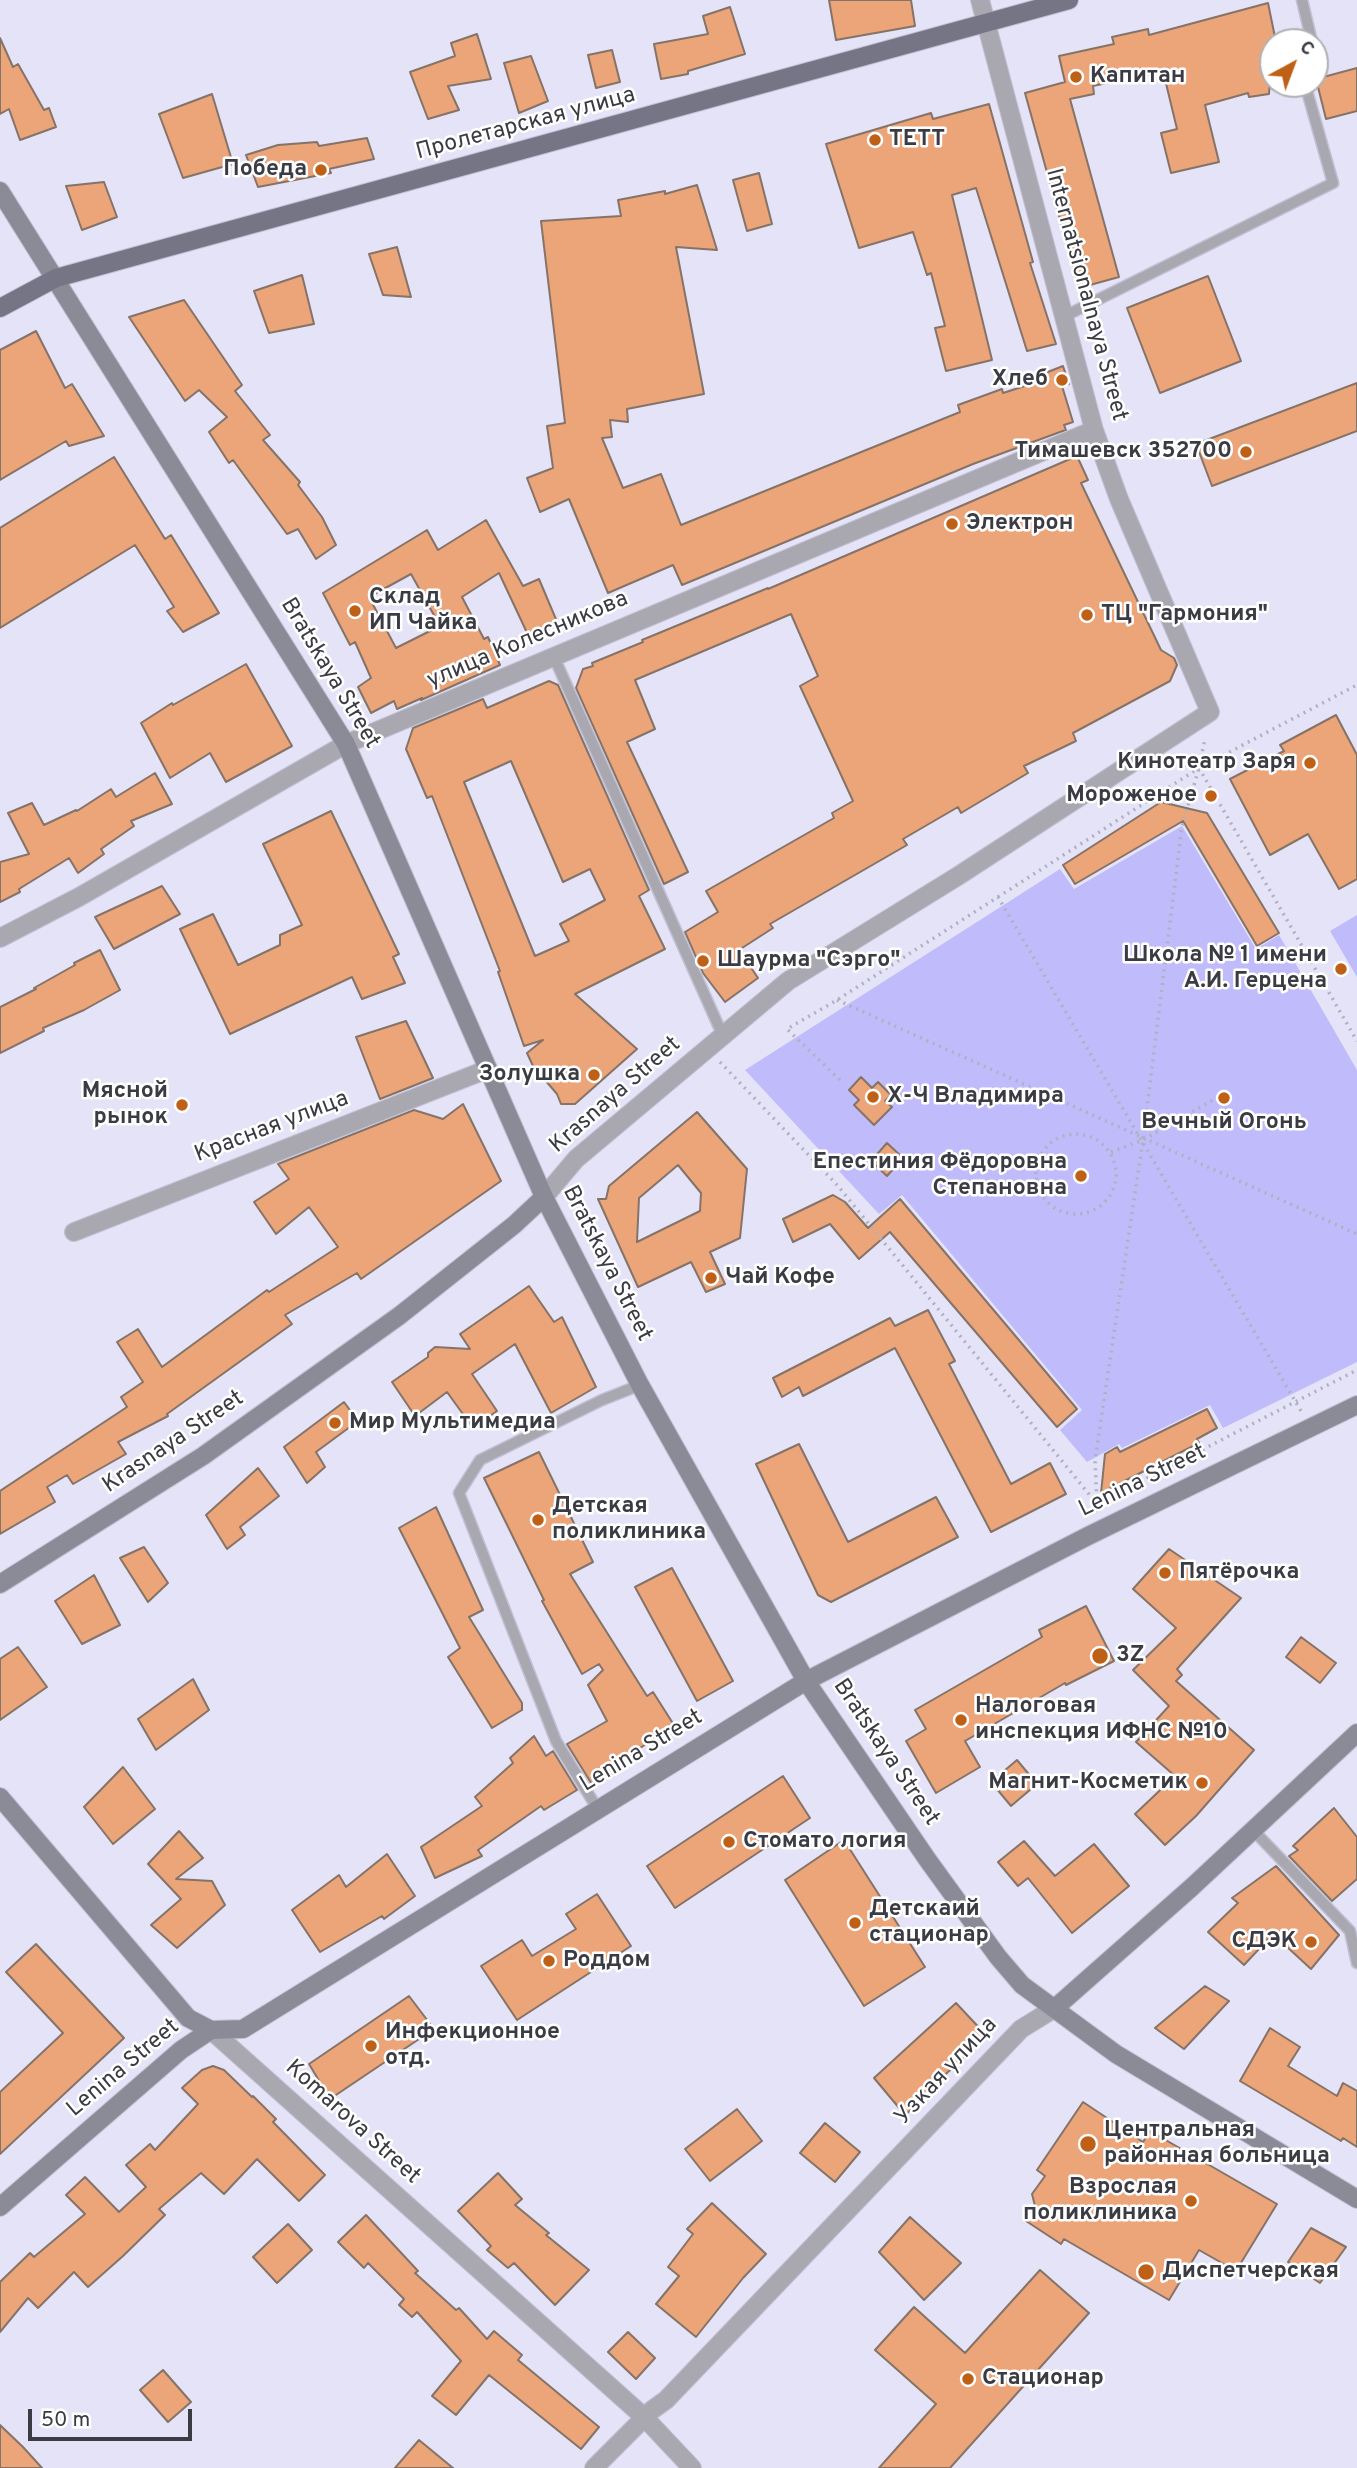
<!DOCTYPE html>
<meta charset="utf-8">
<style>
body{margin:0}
#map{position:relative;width:1357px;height:2468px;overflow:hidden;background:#e4e3f8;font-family:Overpass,sans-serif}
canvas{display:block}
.north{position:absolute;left:1259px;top:28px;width:70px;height:70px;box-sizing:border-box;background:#fff;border:2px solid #b1b1b4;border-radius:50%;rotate:41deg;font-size:19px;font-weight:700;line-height:28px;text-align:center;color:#3b3b43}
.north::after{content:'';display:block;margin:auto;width:24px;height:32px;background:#be6016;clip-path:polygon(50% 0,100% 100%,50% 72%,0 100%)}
.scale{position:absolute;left:28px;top:2409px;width:164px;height:32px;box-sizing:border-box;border:4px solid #3b3b43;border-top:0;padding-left:9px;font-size:21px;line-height:24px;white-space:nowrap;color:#3b3b43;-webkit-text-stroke:5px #fff;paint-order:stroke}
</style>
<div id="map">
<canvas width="1357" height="2468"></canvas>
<div class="north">С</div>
<div class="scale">50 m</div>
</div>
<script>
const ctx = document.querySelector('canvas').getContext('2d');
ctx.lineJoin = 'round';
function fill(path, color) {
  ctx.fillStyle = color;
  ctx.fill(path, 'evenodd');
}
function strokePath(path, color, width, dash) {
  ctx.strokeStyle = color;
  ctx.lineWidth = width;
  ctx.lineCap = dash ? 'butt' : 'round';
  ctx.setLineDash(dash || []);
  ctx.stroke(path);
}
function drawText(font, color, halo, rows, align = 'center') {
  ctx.font = font + ' Overpass,sans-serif';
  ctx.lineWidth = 5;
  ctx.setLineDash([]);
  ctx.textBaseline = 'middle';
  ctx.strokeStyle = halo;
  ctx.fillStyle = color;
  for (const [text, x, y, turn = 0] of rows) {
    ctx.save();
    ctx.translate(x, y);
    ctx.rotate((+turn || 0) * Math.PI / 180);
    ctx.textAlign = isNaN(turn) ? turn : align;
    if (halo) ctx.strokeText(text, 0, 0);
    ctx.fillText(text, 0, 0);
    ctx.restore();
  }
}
fill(new Path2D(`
 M1182,826L1256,949L1279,935L1357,1070V1362L1223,1428L1210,1405L1122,1448L1119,1444L1087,1462L1060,1430L1082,1410L902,1195L879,1214L745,1070L1060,869L1074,889Z
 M1357,915V977L1330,931Z`), '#c0bbfa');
const building = new Path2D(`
 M829,0H911L915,26L836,40Z
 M1268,3L1276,42H1273L1269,94L1249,97L1248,93L1205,105L1219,162L1171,173L1161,133L1177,129L1163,71L1093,86L1094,94L1070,99L1119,277L1079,288L1025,93L1065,82L1059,56L1114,44L1112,37L1148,29L1149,35Z
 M730,7L745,54L688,71V74L661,79L654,44L708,34L703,16Z
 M477,34L491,79L448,86L459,110L428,119L410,72L455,56L451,43Z
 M0,38L13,67L18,64L44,110L49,108L56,127L20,140L9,109L0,114Z
 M612,50L620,82L596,88L588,55Z
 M531,56L548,101L519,113L504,63Z
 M1357,68V111L1326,119L1316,79Z
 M212,94L233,164L183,178L159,114Z
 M989,104L1033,262L1030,263L1056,344L1027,351L976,188L952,195L992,360L946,371L935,328L945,326L931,273L927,275L913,232L859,248L826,144L931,113L933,119Z
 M367,138L374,159L329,169L331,173L258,187L246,155L278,145L317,142L319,146Z
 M759,173L772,224L747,231L733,180Z
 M104,182L117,217L82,230L66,186Z
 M697,185L717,250L676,247L704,394L627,409L628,422L610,420L612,437L602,438L623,488L661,474L681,525L960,412L958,405L1002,389L1003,393L1037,382L1035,377L1063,366L1069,384L1062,386L1073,422L1064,425L1066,430L1060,432L973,464L682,585L673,565L608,593L569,499L540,512L527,478L553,468L547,426L565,423L541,221L621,216L618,200L665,191V194Z
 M397,247L411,297L383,295L369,254Z
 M302,275L314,324L269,333L254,291Z
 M1208,276L1241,361L1160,393L1127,308Z
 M184,300L242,385L235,391L270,435L263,440L300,482L298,485L322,517L336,545L316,559L298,529L287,534L233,460L229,463L209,432L227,417L199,390L185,401L129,317Z
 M36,331L65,388L72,384L104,436L69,446L66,441L0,480V350Z
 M1357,383V431L1212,486L1196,444Z
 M1077,456L1088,480L1081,483L1161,650L1174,658L1177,665L1170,681L1073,733L1076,741L1024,766L1028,773L961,813L958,807L903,839L907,845L770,924L773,928L739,950L758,978L725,1002L703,973L685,932L718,912L706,891L834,818L832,813L853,801L800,686L818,676L791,614L635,680L655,729L627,742L688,872L664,884L576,688L583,669L593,666L592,663L643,642L642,640L768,588V589Z
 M114,457L165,539L171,535L219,613L183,632L167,611L174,607L135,545L0,628V528Z
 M486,520L523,586L539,579L558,624L529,637L499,573L462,597L484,639L488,637L500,665L421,700L422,698L397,709L394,701L371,713L358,687L371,678L355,642L350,645L323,593L427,530L438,550ZM411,574L440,626L396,648L369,597Z
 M246,664L292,746L226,782L210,753L170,778L141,723L172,703L173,705Z
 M549,681L558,685L649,890L639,896L665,949L575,994L637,1049L575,1104H561L557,1094L533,1066L527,1053L543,1040L524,1046L498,972L500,971L432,796L427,798L406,749L413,728L483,699L487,708ZM511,761L563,882L590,869L605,900L560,924L569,941L535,956L464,782Z
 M1336,715L1357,755V879L1339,889L1308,834L1270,855L1230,779L1284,751L1280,745Z
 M155,773L172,804L131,821L134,826L101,849L104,854L78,873L69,858L19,889L20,892L0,902V862L29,854L8,813L32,803L44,825L76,810L77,811L111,789L116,797Z
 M1161,802L1207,813L1279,933L1257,946L1183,821L1075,884L1063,865Z
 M331,811L399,954L393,957L405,983L362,999L352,977L230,1034L180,929L213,914L238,965L280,945V935L302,925L263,844Z
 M162,886L180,914L114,949L95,917Z
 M100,950L120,990L84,1010L43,1028L44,1031L0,1053V1007L36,989L34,988L75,965L74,963Z
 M406,1021L433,1078L380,1099L356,1037Z
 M861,1077L872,1088L878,1082L891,1095L885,1101L892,1107L874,1125L854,1105L859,1100L849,1090Z
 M463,1104L501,1181L361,1279L357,1273L285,1315L292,1324L167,1414L168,1416L118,1442L126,1454L73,1484L67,1475L47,1487L55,1502L0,1534V1491L127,1407L121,1397L143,1382L117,1342L138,1329L162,1367L267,1290L269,1292L338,1247L309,1207L276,1234L254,1202L289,1179L278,1164L414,1110L443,1119Z
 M697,1112L747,1169L740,1238L710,1252L725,1284L706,1292L691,1262L638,1287L598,1199H606L609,1186ZM678,1165L701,1193L700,1211L637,1242L639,1198Z
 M887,1143L903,1158L887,1176L871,1161Z
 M833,1195L845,1202L868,1228L900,1199L1077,1409L1057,1427L890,1232L859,1259L830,1224L793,1242L783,1219Z
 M529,1286L554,1322L562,1317L596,1387L551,1413L515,1344L472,1374L497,1411L473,1428L447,1392L415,1416L392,1382L428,1357V1353L435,1347L470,1349L460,1334Z
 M928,1310L955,1361L949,1364L1011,1484L1050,1463L1066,1494L991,1532L895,1348L803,1396L799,1387L782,1397L773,1378L890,1318L895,1326Z
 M344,1402L358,1421L316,1452L325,1467L307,1483L284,1447Z
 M1207,1409L1217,1428L1197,1439L1199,1443L1101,1493L1105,1454L1117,1447L1120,1452Z
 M799,1444L848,1542L936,1497L958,1537L831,1602L818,1595L756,1464Z
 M539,1452L593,1562L570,1574L647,1696L653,1692L674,1725L621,1761L625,1766L593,1786L567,1744L607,1721L588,1685L603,1670L599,1664L582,1674L542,1601L544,1600L484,1478Z
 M258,1468L279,1496L240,1527L245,1535L227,1549L206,1515Z
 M436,1507L483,1610L469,1617L522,1703V1710L492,1728L448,1657L460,1648L399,1528Z
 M144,1547L168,1583L148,1602L120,1558Z
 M1169,1549L1241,1598L1177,1669L1182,1675L1176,1681L1254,1750L1196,1816L1165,1845L1135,1814L1175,1776L1136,1742L1169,1706L1133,1670L1176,1628L1133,1589Z
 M672,1568L733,1681L697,1701L635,1587Z
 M94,1575L120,1625L82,1644L55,1601Z
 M1086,1606L1114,1661L1066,1685L1065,1683L965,1741L980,1767L936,1793L906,1741L926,1729L915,1710L1042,1637L1039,1630Z
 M1301,1637L1336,1663L1320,1683L1286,1657Z
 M18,1647L47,1687L0,1720V1659Z
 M193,1679L209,1710L156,1750L138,1719Z
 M534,1736L546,1756L553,1751L577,1790L544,1810L541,1806L478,1850L482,1856L435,1878L421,1847L482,1806L475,1797L513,1763L510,1758Z
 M1017,1760L1037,1784L1011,1806L991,1782Z
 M123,1767L155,1809L113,1844L84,1807Z
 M783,1776L810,1818L675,1908L647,1866Z
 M1334,1808L1357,1837V1879L1332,1901L1289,1856L1298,1850L1293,1846Z
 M179,1831L203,1858L176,1879L212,1881L225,1905L177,1948L151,1925L181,1899L148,1864Z
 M844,1840L925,1967L864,2006L785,1880Z
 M1024,1841L1055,1876L1094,1844L1129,1886L1072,1933L1028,1878L1018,1886L998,1862Z
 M387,1854L415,1896L384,1919L382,1916L320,1952L292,1910L339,1875L346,1887Z
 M1276,1866L1339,1935L1311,1969L1273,1934L1244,1965L1208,1932L1238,1903L1232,1898Z
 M597,1894L631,1946L517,2020L481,1966L522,1940L532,1956L576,1929L566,1914Z
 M36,1944L124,2038L0,2154V2092L63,2033L6,1972Z
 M1205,1986L1229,2001L1184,2049L1155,2028Z
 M409,1996L434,2029L330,2099L309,2064Z
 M956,2003L987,2036L935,2084L938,2087L905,2115L874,2078Z
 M1270,2028L1300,2047L1288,2066L1337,2096L1343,2083L1357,2091V2147L1343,2138L1341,2141L1240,2081Z
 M213,2066L224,2070L252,2097L253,2096L276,2119L273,2122L325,2175L299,2201L257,2159L224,2194L201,2173L159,2209L165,2215L123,2256L88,2287L74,2272L38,2308L28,2298L0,2332V2282L30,2253L34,2257L85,2214L66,2195L85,2177L119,2212L146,2187L126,2165L150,2144L155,2150L198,2104L182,2088L202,2070Z
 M1083,2102L1143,2142L1150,2131L1277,2204L1236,2271L1199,2250L1169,2300L1064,2239L1061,2244L1026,2221L1035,2206L1032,2194L1045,2176L1037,2170Z
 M737,2109L762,2141L710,2181L685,2149Z
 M825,2123L860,2152L835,2182L800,2153Z
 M498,2173L522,2199L515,2205L549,2233L546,2235L589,2270L555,2305L514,2263L508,2268L487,2250L491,2246L458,2211Z
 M712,2203L766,2254L743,2278L696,2337L656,2304L679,2276L668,2267L693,2234L687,2229Z
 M366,2215L418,2271L415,2273L456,2310L459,2308L487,2339L494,2331L522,2355L518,2360L599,2427L581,2449L489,2375L456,2415L432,2396L461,2361L417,2312L412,2317L399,2305L404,2299L368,2263L364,2268L338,2242Z
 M910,2217L961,2263L924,2300L879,2252Z
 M288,2224L312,2250L277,2283L253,2257Z
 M1311,2228L1346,2247L1320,2283L1288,2262Z
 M1040,2270L1089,2313L950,2468H879L936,2404L875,2350L914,2307L965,2353Z
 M628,2332L655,2358L636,2379L608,2352Z
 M163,2370L191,2402L168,2422L140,2390Z
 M0,2425L23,2447L42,2468H0Z
 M419,2440L453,2468H395Z`);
fill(building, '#eca479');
strokePath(building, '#857368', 2);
const lane = new Path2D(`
 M1302,0L1312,42
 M1065,316L1333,183L1305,84
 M554,657L723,1036
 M597,1808L556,1741L459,1493L480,1460L602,1400L640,1385
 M1253,1830L1350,1931L1357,1963`);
const street = new Path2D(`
 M0,938L79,897L346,744L1094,430
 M544,1197L576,1159L788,981L958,876L1210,712L1119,499L1094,430L980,0
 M74,1232L488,1069
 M211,2030L644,2417L692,2468
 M594,2468L652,2410L666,2400L1021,2029L1055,2008`);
const secondary = new Path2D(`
 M0,191L346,744L544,1197L640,1385L806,1681L927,1859L998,1957L1022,1985L1116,2054L1357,2199
 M0,1584L203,1456L399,1316L514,1225L544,1197
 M0,1797L188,2018L211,2030
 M1055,2008L1192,1887L1357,1733
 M0,2207L181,2050L211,2030L243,2029L806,1681L1088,1536L1357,1405`);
const primary = new Path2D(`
 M0,308L56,278L1069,0`);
strokePath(lane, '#c2c1d4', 13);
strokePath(street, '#c2c1d4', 20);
strokePath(secondary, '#c2c1d4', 20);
strokePath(primary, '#c2c1d4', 20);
strokePath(new Path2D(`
 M1199,768L1357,1041
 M998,897L1199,768L1357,685
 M837,1000L1357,1234
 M720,1062L838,1186L1097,1504L1357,1370
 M840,1080L787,1029L837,1000L998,897L1301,1411
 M1036 1174a40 40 0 1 1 80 0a40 40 0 1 1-80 0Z
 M1111,1152L1143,1140L1213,1100
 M1095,1512L1097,1504L1095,1460L1143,1140L1182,826L1199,768L1205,738`), '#b1b0c1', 3.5, [2, 5]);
strokePath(lane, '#a9a8b1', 10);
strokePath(street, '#a9a8b1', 18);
strokePath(secondary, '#8b8b98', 18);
strokePath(primary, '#767585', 18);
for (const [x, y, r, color] of [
 [1076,77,7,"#be6016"],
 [875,140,7,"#be6016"],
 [321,170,7,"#be6016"],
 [1062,380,7,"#be6016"],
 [1246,452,7,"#be6016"],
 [952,524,7,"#be6016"],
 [355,611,7,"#be6016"],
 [1087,615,7,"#be6016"],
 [1310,763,7,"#be6016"],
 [1211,796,7,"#be6016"],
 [703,961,7,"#be6016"],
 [1341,969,7,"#be6016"],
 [594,1075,7,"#be6016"],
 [873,1097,7,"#be6016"],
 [1224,1098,7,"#be6016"],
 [182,1105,7,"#be6016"],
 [1081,1176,7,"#be6016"],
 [711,1278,7,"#be6016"],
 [335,1423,7,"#be6016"],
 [538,1520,7,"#be6016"],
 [1165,1573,7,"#be6016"],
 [1100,1656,9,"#be6016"],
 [961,1720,7,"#be6016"],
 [1202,1783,7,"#be6016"],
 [729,1842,7,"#be6016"],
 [855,1923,7,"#be6016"],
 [1311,1942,7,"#be6016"],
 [549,1961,7,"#be6016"],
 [371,2046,7,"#be6016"],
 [1088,2144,9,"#be6016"],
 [1191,2201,7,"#be6016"],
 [1146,2272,9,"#be6016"],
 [968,2379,7,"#be6016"]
]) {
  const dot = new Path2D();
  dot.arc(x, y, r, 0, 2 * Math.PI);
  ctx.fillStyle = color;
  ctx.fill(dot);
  strokePath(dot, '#fff', 2.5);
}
drawText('bold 23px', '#3b3b43', '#fff', [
 ["Капитан",1090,77],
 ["ТЕТТ",889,140],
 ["Победа",307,170,"right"],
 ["Хлеб",1048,380,"right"],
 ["Тимашевск 352700",1232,452,"right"],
 ["Электрон",966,524],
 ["Склад",369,598],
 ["ИП Чайка",369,624],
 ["ТЦ \"Гармония\"",1101,615],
 ["Кинотеатр Заря",1296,763,"right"],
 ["Мороженое",1197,796,"right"],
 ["Школа № 1 имени",1327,956,"right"],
 ["А.И. Герцена",1327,982,"right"],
 ["Шаурма \"Сэрго\"",717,961],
 ["Золушка",580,1075,"right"],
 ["Мясной",168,1092,"right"],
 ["рынок",168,1118,"right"],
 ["Х-Ч Владимира",887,1097],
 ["Вечный Огонь",1224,1123,"center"],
 ["Епестиния Фёдоровна",1067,1163,"right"],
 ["Степановна",1067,1189,"right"],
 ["Чай Кофе",725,1278],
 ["Мир Мультимедиа",349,1423],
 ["Детская",552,1507],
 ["поликлиника",552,1533],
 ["Пятёрочка",1179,1573],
 ["3Z",1116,1656],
 ["Налоговая",975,1707],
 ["инспекция ИФНС №10",975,1733],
 ["Магнит-Косметик",1188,1783,"right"],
 ["Стомато логия",743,1842],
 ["Детскаий",869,1910],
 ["стационар",869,1936],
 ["СДЭК",1297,1942,"right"],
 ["Роддом",563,1961],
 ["Инфекционное",385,2033],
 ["отд.",385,2059],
 ["Центральная",1104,2131],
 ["районная больница",1104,2157],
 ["Взрослая",1177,2188,"right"],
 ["поликлиника",1177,2214,"right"],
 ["Диспетчерская",1162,2272],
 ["Стационар",982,2379]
], 'left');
drawText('23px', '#3b3b43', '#fff', [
 ["Пролетарская улица",526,125,-15],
 ["Internatsionalnaya Street",1085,295,75],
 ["улица Колесникова",528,641,-23],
 ["Bratskaya Street",329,674,59],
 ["Krasnaya Street",616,1096,-41],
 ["Красная улица",272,1128,-21],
 ["Bratskaya Street",606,1264,63],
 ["Krasnaya Street",174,1443,-34],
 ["Lenina Street",1143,1482,-26],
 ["Lenina Street",642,1752,-31],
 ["Bratskaya Street",885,1753,56],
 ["Lenina Street",124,2069,-40],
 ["Узкая улица",947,2072,-47],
 ["Komarova Street",352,2123,42]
]);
</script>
